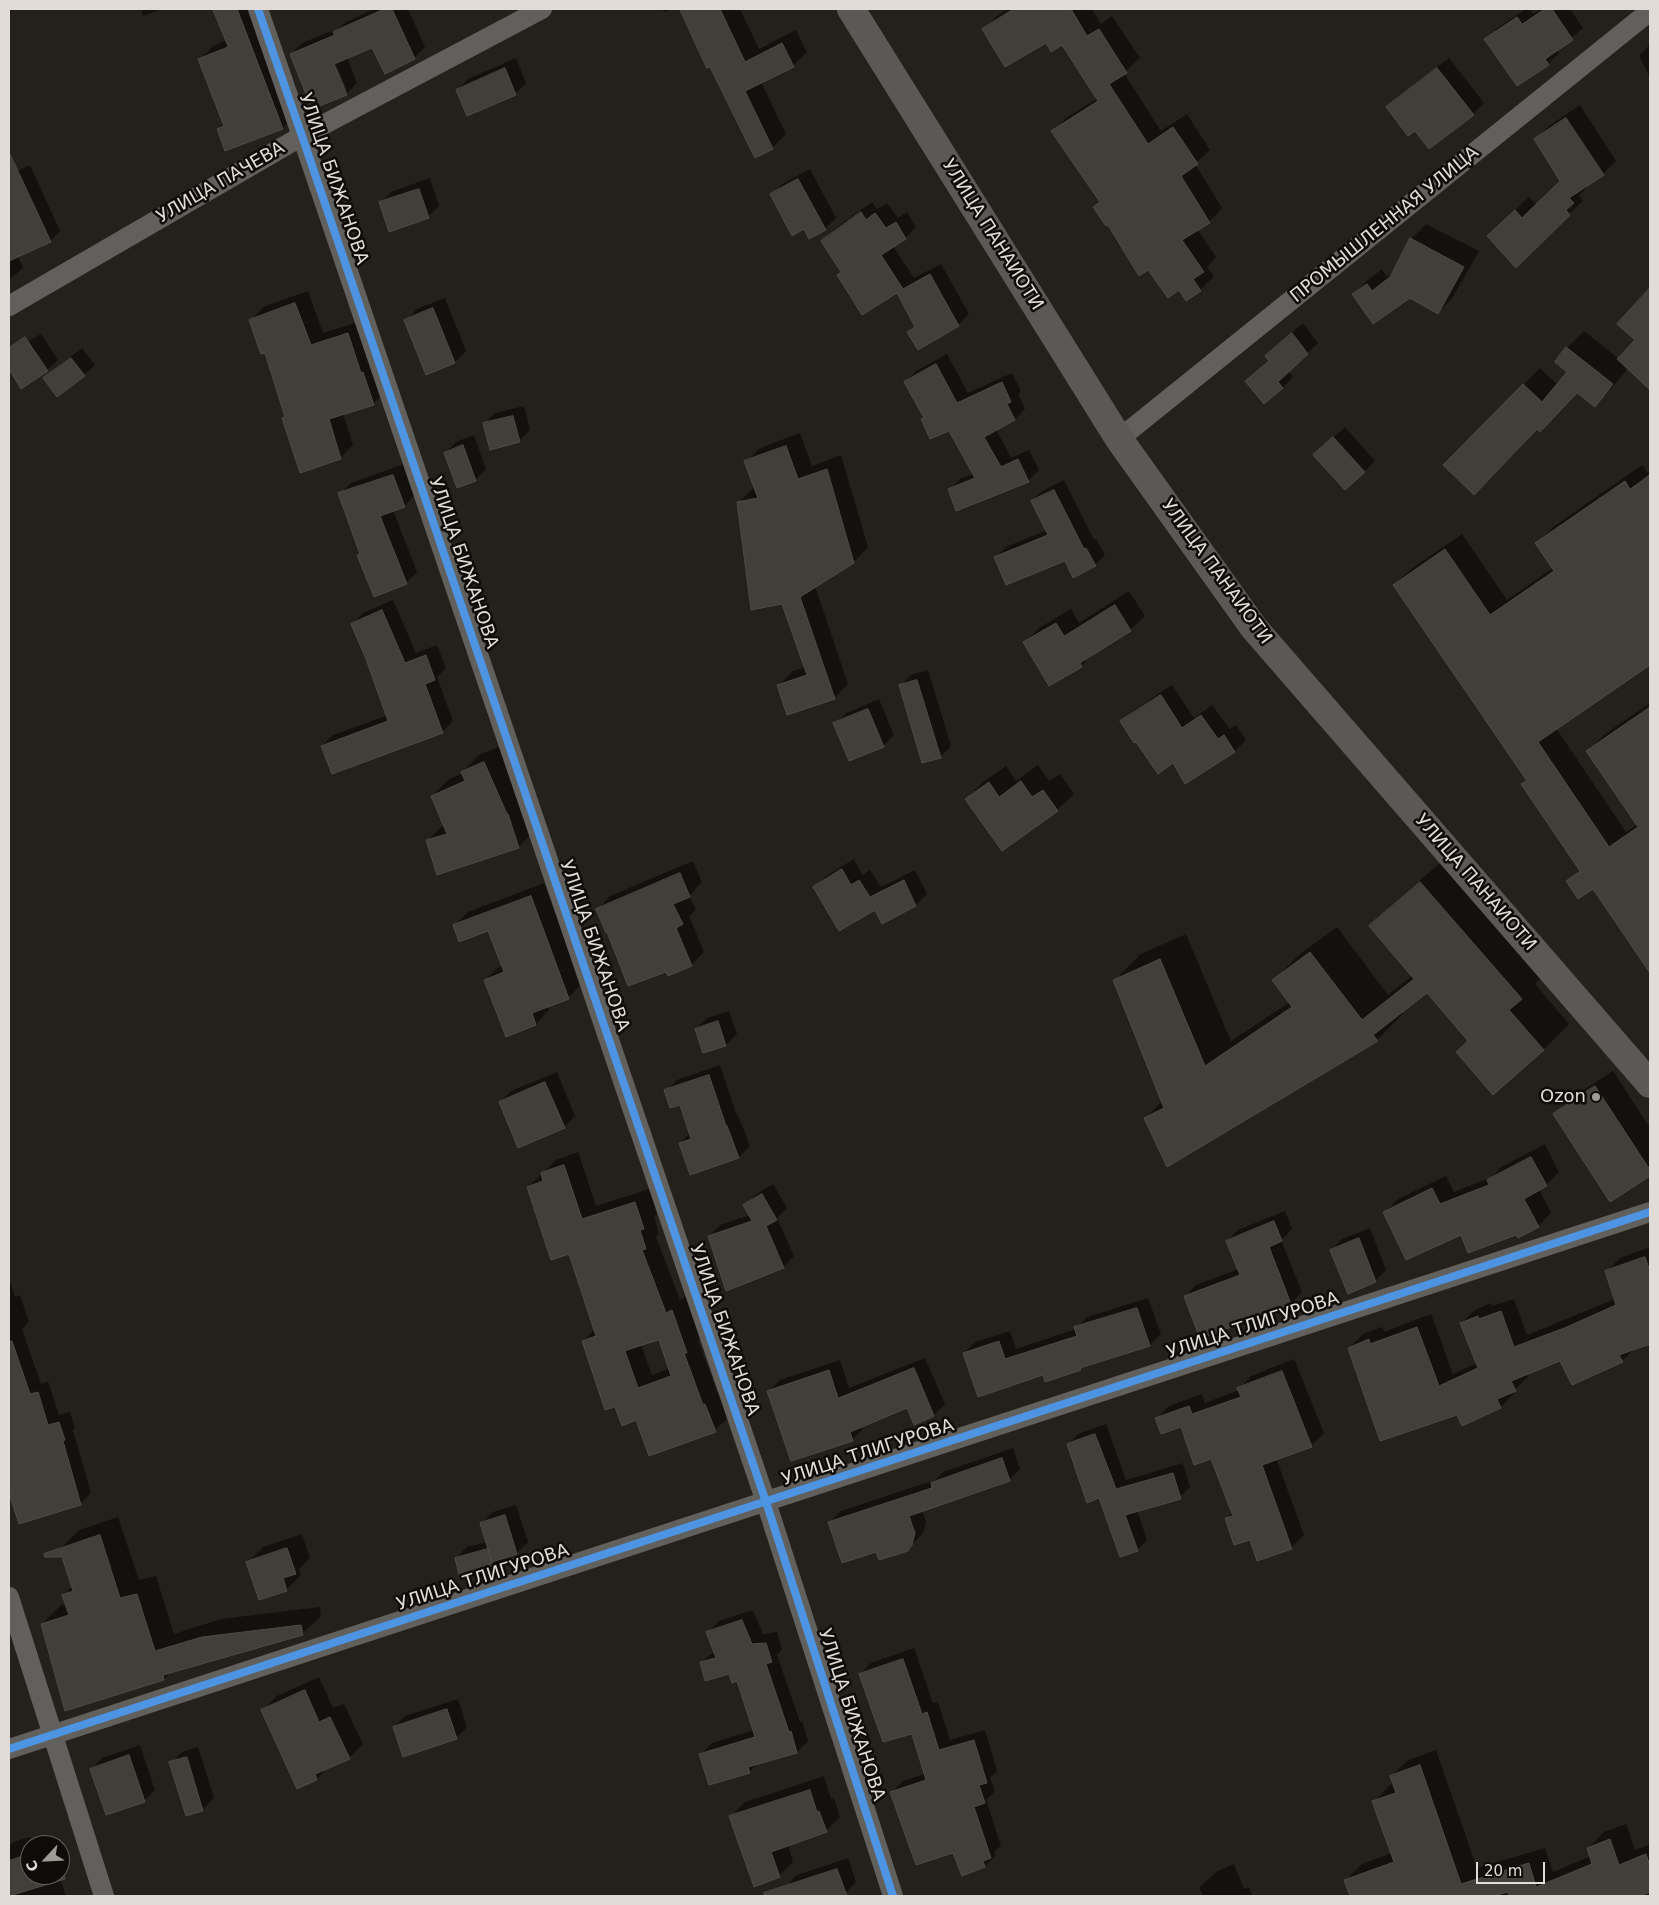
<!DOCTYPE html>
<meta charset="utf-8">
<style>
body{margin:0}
#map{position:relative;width:1659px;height:1905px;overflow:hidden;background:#24211c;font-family:"DejaVu Sans",sans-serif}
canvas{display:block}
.frame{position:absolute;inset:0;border:10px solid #e1dcd7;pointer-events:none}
.north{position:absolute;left:20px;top:1835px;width:50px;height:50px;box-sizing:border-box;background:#0f0b08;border:1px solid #635f5b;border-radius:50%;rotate:245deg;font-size:14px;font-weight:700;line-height:20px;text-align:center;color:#e1dcd7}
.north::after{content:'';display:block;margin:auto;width:18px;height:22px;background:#9f9b96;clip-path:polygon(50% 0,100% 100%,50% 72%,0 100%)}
.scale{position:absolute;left:1476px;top:1862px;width:69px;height:22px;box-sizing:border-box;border:2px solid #e1dcd7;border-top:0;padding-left:6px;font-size:15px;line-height:18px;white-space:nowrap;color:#e1dcd7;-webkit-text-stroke:4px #0f0b08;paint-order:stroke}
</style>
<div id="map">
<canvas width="1659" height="1905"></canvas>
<div class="frame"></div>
<div class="north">С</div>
<div class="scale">20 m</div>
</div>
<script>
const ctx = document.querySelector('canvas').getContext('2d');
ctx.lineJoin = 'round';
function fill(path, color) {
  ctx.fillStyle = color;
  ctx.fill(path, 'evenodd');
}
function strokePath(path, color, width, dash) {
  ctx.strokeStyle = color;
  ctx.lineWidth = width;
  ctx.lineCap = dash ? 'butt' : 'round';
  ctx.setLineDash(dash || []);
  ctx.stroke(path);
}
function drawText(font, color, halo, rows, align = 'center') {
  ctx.font = font + ' "DejaVu Sans",sans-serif';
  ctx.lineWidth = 5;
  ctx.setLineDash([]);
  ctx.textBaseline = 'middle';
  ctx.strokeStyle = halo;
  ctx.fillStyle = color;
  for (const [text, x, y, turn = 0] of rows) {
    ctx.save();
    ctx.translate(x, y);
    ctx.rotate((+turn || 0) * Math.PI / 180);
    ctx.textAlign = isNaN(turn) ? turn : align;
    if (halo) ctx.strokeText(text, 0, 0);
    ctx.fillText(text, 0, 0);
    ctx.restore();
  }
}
fill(new Path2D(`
 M141,9H163L143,16Z
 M215,9H255L296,114L283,128L226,149L218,129L224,123L200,59L213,46L227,40Z
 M374,9H408L425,47L414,58L372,46L347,57L357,83L346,94L313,107L291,54L302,43L339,28L346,22ZM333,58L347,90H344L331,59Z
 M663,9H672L664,12Z
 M681,9H740L759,49L796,30L807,52L793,66L761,82L786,134L772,148L710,65L708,66Z
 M1008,9H1092L1101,24L1112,16L1140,58L1124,73L1161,131L1187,114L1210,150L1195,164L1222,208L1209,222L1197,229L1216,257L1207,267L1214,276L1200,290L1186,299L1179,289L1149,268L1095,207L1101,201L1053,131L1066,118L1098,98L1063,44L984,29L997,16Z
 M1526,9H1529L1533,14L1542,9H1570L1583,28L1557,50L1559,53L1548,64L1486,39L1497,28Z
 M1650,44V77L1639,56Z
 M516,58L526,83L515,94L457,90L468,79Z
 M1449,58L1484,103L1473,114L1429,147L1415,129L1388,108L1399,97Z
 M1580,105L1616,161L1603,174L1584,186L1586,188L1579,196L1583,201L1569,214L1502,223L1529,197L1537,205L1562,181L1535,139L1549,126Z
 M30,165L60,231L50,241L18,256L23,268L9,280V175Z
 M810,169L836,218L826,228L810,237L804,227L771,195L782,184Z
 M430,178L439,206L428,217L380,203L391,192Z
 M872,202L877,209L887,203L898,218L907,212L916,227L905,238L893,246L914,278L941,264L969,314L958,325L909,332L915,325L897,292L842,271L822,241L833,230Z
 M1426,224L1479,251L1453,297L1438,313L1410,296L1353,294L1369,279L1382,269L1387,277L1395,271L1411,239Z
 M1650,290V388L1628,368L1611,389L1595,405L1578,392L1538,428L1445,465L1540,368L1558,385L1569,371L1567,348L1584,331L1619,359L1637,340L1619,324Z
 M308,291L323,333L361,321L386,391L373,404L343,413L353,445L340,458L283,418L286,416L265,352L251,320L263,307Z
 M445,298L466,351L455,362L427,373L406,320L417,309Z
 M1303,323L1318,343L1288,371L1293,377L1282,388L1246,381L1270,360L1266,356Z
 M41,334L58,360L47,370L22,387L9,367V355L15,349Z
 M82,348L95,365L84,375L44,379L55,368Z
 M947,354L968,393L1012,373L1021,391L1018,394L1025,409L1015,419L996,429L1011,458L1029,450L1039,470L1028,481L949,490L960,479L974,474L950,429L925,417L905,382L916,371Z
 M524,406L530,430L519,441L484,424L495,413Z
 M1345,427L1375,461L1364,472L1326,444Z
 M800,433L812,466L841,455L868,547L854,562L815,586L848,684L834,698L779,685L793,671L806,667L783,602L738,503L752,489L755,488L746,462L760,448Z
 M474,435L486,469L475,480L445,453L456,442Z
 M404,464L415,495L404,506L393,510L417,572L406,583L359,555L361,553L340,494L351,483Z
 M1642,465L1648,473L1650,471V663L1556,728L1626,832L1638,824L1588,751L1605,734L1650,703V971L1594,887L1568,881L1580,869L1523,785L1528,780L1394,585L1411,569L1462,534L1507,600L1553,568L1537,543L1553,527Z
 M1064,480L1094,540L1096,539L1105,555L1095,565L1065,559L996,557L1006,547L1047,530L1032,501L1042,491Z
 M1129,591L1145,616L1130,630L1093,654L1081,666L1025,642L1039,628L1071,609L1079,623Z
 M393,600L416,653L437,645L446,668L437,677L453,721L442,732L322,746L333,735L388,715L367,658L352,624L363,613Z
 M928,670L951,746L940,757L900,686L911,675Z
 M1172,685L1194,718L1212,705L1230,729L1236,725L1246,740L1235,751L1186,782L1173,761L1122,721L1133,711Z
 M879,699L894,735L883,746L835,724L846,713Z
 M501,746L535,830L519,847L438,873L428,840L444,824L432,796L449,779L463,773L462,772L479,755Z
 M1038,765L1049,781L1060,774L1074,794L1057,810L966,799L983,782L1006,766L1016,781Z
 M1447,857L1547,972L1535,984L1569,1024L1543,1050L1469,1040L1427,991L1401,1012L1403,1014L1377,1040L1146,1118L1162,1101L1115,980L1141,954L1186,934L1231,1041L1290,1002L1274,980L1300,954L1337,927L1388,995L1413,975L1371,926L1396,901Z
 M854,859L862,875L870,870L881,887L915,870L927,894L916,905L883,922L876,908L815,887L826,876Z
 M693,861L702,882L689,896L696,910L689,916L704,952L691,965L667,970L608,931L597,910L610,896Z
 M544,883L582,984L568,998L548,1006L549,1010L536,1024L507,1035L485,980L499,967L503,965L489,930L454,925L468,912Z
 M729,1011L737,1034L726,1045L704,1052L696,1029L707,1018Z
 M720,1065L737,1116L738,1115L750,1146L739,1157L680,1143L690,1133L680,1103L666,1091L677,1080Z
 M1613,1071L1650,1128V1174L1611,1200L1554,1115L1571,1098Z
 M557,1072L575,1116L564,1127L519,1146L500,1102L511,1091Z
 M1545,1144L1559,1172L1546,1185L1539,1189L1551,1213L1538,1226L1517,1233H1461L1385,1212L1398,1199L1446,1176L1454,1192L1492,1177L1501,1167Z
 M578,1152L596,1206L649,1189L657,1214L654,1217L659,1234L656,1237L680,1300L686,1297L700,1338L698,1340L717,1392L719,1391L729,1417L715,1430L637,1419L616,1405L583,1341L595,1329L570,1252L528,1187L556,1160ZM660,1338L670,1368L652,1375L641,1345Z
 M773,1184L787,1208L777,1218L794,1256L783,1267L709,1236L720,1225L750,1215L745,1206L755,1195Z
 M1285,1211L1292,1229L1281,1240L1302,1292L1291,1303L1200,1338L1185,1296L1196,1285L1239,1269L1227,1241L1238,1230Z
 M1370,1228L1386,1270L1375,1281L1331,1250L1342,1239Z
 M1650,1247V1342L1635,1348L1622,1361L1561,1359L1527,1373L1529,1376L1513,1391L1514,1393L1501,1407L1463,1424L1458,1413L1349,1348L1363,1334L1382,1327L1384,1332L1431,1314L1453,1374L1477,1363L1461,1323L1475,1310L1491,1303L1492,1306L1514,1299L1527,1335L1615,1299L1606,1272L1620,1258Z
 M9,1278L15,1297L20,1295L29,1322L22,1329L41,1384L48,1381L59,1415L70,1412L75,1428L73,1430L91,1493L80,1504L19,1523L9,1489Z
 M1148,1298L1161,1334L1150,1345L1085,1365L1080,1369L1044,1373L964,1353L975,1342L1010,1331L1016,1349L1076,1329V1328L1087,1317Z
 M925,1358L945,1404L934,1415L907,1407L862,1426L863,1429L852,1440L769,1391L780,1380L840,1360L849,1388Z
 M1294,1359L1324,1433L1311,1446L1276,1458L1304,1535L1291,1548L1250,1538L1226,1519L1233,1512L1212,1457L1181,1426L1157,1418L1169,1406L1202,1394L1205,1403L1239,1390V1389L1251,1376Z
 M1106,1424L1126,1480L1183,1463L1190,1487L1180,1497L1137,1510L1147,1540L1137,1550L1068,1444L1078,1434Z
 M1013,1448L1020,1469L1009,1480L922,1510L926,1522L923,1533L907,1550H877L830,1522L841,1511L935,1480L943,1472Z
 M516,1505L528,1542L517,1553L504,1557L493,1568L456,1558L467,1547L487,1542L482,1523L493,1512Z
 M118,1517L139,1580L156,1576L174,1634L221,1619L320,1607L321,1616L302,1634L172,1671L164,1679L42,1624L61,1605L66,1603L64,1595L72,1586L60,1549L79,1530Z
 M302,1534L310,1558L299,1569L301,1575L286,1590L248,1562L263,1547Z
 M753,1610L763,1634L777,1632L782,1650L777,1655L800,1722L802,1721L808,1741L797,1752L759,1763L749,1772L701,1754L712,1743L754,1730L738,1680L730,1672L701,1662L715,1651L708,1632L719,1621Z
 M914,1648L933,1703L938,1702L950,1740L985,1730L997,1771L990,1778L995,1791L986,1800L1001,1846L994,1852L996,1855L985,1866L954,1852L892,1792L903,1781L925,1774L913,1732L860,1674L871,1663Z
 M319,1677L333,1708L344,1704L363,1744L349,1758L327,1768L317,1779L297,1787L263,1710L277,1696Z
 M458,1699L467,1727L456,1738L394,1727L405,1716Z
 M140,1745L155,1790L144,1801L91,1769L102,1758Z
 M198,1747L214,1798L203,1809L171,1763L182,1752Z
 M1436,1750L1477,1868L1545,1848L1553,1872L1591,1856L1588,1848L1604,1832L1626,1824L1635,1850L1650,1844V1891L1640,1896H1345L1351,1894L1346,1880L1362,1864L1392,1853L1374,1802L1390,1785L1394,1784L1391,1776L1408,1760Z
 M824,1776L831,1799L834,1798L840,1817L826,1831L788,1845L793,1862L779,1876L731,1816L745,1802Z
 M30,1837L33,1845H30V1875H59L66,1896H9V1847L13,1842Z
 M48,1841L49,1845H35Z
 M848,1858L856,1882L845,1893L835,1896H789L786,1886L797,1875Z
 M1234,1864L1244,1889L1249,1887L1253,1896H1203L1199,1888L1216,1872Z`), '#0007');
const building = new Path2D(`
 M213,9H237L283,129L225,151L217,129L224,126L198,59L228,47Z
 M385,9H392L415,59L385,74L372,48L334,64L347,95L312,109L290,54L335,35L333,32Z
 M680,9H720L745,62L782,43L794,67L745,91L773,149L755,158L710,67L707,68Z
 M1014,9H1071L1087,36L1099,29L1127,73L1109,84L1148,144L1173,127L1198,164L1181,176L1210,223L1182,240L1204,272L1193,279L1201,291L1186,301L1179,290L1168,298L1148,270L1139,276L1108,225L1106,226L1093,207L1100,202L1051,131L1098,101L1062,45L1051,52L1046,43L1005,67L982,29Z
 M1545,9H1552L1573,40L1545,59L1549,65L1517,86L1484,39L1517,17L1522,24Z
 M505,68L516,95L467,116L456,90Z
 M1437,68L1474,115L1429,149L1415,131L1408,136L1386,107Z
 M1566,118L1604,175L1569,198L1574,203L1566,210L1570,215L1516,268L1487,236L1515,210L1522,218L1560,181L1534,139Z
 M9,152L51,242L9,261Z
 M798,179L826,230L809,239L804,229L792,236L770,194Z
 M419,189L429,218L389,232L379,202Z
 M861,212L866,220L875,213L886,228L896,222L906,239L881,255L903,289L930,274L959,326L918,350L907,332L915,327L897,293L862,315L837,275L841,272L821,241Z
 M1410,238L1464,267L1438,314L1410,298L1373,324L1352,294L1367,284L1372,291L1390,277Z
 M1650,288V390L1617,359L1635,340L1617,324Z
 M295,303L311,345L348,333L361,373L363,372L374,405L329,419L341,459L300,473L282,418L285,417L265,353L261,354L249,320Z
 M433,308L455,363L426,375L404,320Z
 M1292,333L1308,354L1278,382L1283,388L1264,404L1245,381L1269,361L1265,356Z
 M25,337L48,371L21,389L9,369V348Z
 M1566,347L1613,384L1595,407L1577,393L1540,432L1537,429L1474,495L1443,465L1523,384L1542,402L1567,372L1555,362Z
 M71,358L85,376L57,397L43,378Z
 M936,364L957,403L1002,382L1011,402L1007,404L1015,420L984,437L1001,467L1018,459L1029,482L956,511L948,489L975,478L949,431L930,439L921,419L924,418L904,382Z
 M513,416L520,442L490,450L483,423Z
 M1333,437L1365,472L1345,490L1313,455Z
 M463,445L476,481L457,488L444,453Z
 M786,446L798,479L827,469L854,563L800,597L835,699L787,715L777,685L807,675L782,604L751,610L737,502L758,498L744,461Z
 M393,475L405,507L380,516L407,584L374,597L357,555L360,554L338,493Z
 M1650,475V665L1538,742L1609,847L1638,827L1586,751L1650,707V973L1593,889L1578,899L1566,881L1580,871L1521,784L1527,781L1393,585L1445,549L1490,615L1554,571L1535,543L1625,481L1630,489Z
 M1054,490L1084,549L1086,548L1096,566L1073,578L1065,561L1006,585L994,557L1048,535L1031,501Z
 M1115,605L1131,631L1080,663L1082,667L1049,686L1023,642L1056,623L1064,636Z
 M382,610L405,663L426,655L435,680L425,684L443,733L332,774L321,746L388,721L366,659L351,624Z
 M917,680L941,758L922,763L899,685Z
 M1161,695L1182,728L1201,715L1218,739L1224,735L1235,752L1185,784L1173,763L1158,774L1136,742L1134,743L1120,721Z
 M868,709L884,747L849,761L833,723Z
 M484,762L507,814H508L519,848L437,875L426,840L447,834L431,796L465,781L461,772Z
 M1021,781L1032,797L1043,790L1058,811L1002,851L965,799L989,782L999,797Z
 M842,869L851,885L859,880L870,897L904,880L916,906L882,924L875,910L839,931L813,887Z
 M680,873L690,897L673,904L683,924L676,928L692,966L668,976L666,972L628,986L607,932L606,933L596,909Z
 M1420,882L1522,999L1509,1010L1544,1050L1493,1095L1456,1052L1468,1041L1427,993L1373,1035L1378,1041L1167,1167L1144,1118L1164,1108L1113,980L1160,959L1205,1066L1292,1007L1272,980L1310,952L1362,1020L1414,979L1369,926Z
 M531,896L569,999L532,1013L536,1025L506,1037L484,980L504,972L488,931L459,942L453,925Z
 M718,1021L726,1046L703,1053L695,1029Z
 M709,1075L726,1126H727L739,1158L690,1175L679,1143L691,1139L680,1105L670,1108L664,1090Z
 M545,1082L565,1128L518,1148L499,1102Z
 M1595,1086L1650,1170V1176L1610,1202L1553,1114Z
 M1531,1157L1547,1186L1524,1199L1539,1227L1518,1238L1516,1235L1468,1253L1461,1235L1406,1260L1383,1212L1432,1188L1440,1204L1489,1185L1487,1180Z
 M564,1165L582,1219L635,1202L644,1229L640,1230L646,1249L642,1250L666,1313L672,1310L687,1353H684L703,1405L705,1404L716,1432L649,1456L636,1420L622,1426L615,1407L605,1410L582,1341L596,1336L569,1254L551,1260L527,1187L543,1181L541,1173ZM659,1340L671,1376L638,1388L625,1351Z
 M762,1194L777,1220L766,1226L784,1268L726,1291L708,1236L752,1221L743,1205Z
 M1274,1221L1282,1241L1269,1247L1291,1304L1200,1339L1184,1296L1240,1275L1226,1241Z
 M1359,1238L1376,1282L1348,1294L1330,1250Z
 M1645,1257L1650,1271V1344L1619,1355L1623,1362L1572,1385L1560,1361L1511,1381L1516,1391L1497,1399L1501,1408L1462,1426L1457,1415L1380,1441L1348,1348L1369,1339L1370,1344L1417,1327L1439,1386L1478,1368L1460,1323L1478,1316L1479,1319L1501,1311L1514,1347L1567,1327L1616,1305L1605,1271Z
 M1137,1308L1150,1346L1080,1368L1081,1370L1045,1382L1043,1375L978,1397L963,1353L999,1341L1005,1359L1077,1336L1074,1327Z
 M9,1341H12L30,1394L38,1392L48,1425L59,1422L65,1440L63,1441L81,1505L19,1524L9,1493Z
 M914,1368L934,1416L914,1425L907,1408L850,1432L853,1441L791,1461L767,1391L829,1370L838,1398Z
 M1282,1371L1312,1447L1262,1465L1292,1549L1257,1561L1250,1540L1234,1545L1225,1518L1233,1516L1211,1459L1194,1465L1181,1427L1161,1434L1155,1418L1189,1406L1192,1414L1241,1397L1237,1388Z
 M1095,1434L1116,1489L1173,1473L1181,1499L1125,1515L1138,1551L1120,1557L1099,1498L1087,1503L1067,1444Z
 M1002,1458L1010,1481L909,1516L915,1533L912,1545L908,1551L879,1560L876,1552L842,1563L828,1522L932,1488L931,1483Z
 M505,1515L517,1554L492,1562L480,1523Z
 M100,1535L120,1598L137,1594L155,1651L202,1637L301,1625L303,1635L163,1675L164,1680L65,1711L41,1624L69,1615L62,1595L73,1591L62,1557H45L44,1554Z
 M287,1548L296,1574L283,1578L287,1591L259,1600L246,1562Z
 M488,1549L494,1570L460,1579L455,1558Z
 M742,1620L752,1644L766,1643L772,1662L766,1664L789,1732L791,1731L797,1753L748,1767L750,1773L709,1785L699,1754L755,1737L737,1681L732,1683L729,1674L705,1681L700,1662L716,1658L706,1632Z
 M903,1659L922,1714L927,1712L939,1750L974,1740L987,1783L979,1785L985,1803L974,1807L991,1858L983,1861L985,1867L962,1876L953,1853L916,1865L890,1792L926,1780L912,1734L883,1742L859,1674Z
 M305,1690L319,1722L330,1717L350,1759L315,1774L317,1780L297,1789L261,1710Z
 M447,1709L457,1739L403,1757L393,1727Z
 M129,1755L145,1802L106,1815L90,1769Z
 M187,1757L203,1811L186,1816L169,1762Z
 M1420,1765L1461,1884L1529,1863L1536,1887L1592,1864L1587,1848L1610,1839L1619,1865L1646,1854L1650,1866V1892L1639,1896H1509L1508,1892L1493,1896H1350L1344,1880L1394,1862L1372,1801L1396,1793L1390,1776Z
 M810,1790L817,1812L819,1811L827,1832L771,1852L780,1877L754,1887L729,1816Z
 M30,1854V1875H64L65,1879L9,1896V1861Z
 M837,1869L847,1896H764V1893Z`);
fill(building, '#423e3a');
strokePath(building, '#4e4b46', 1);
strokePath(new Path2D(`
 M258,9L302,136L766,1502L893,1896
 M9,306L302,136L542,9
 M1119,439L1650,11
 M9,1597L104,1896
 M9,1749L1650,1212`), '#61605d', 20);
strokePath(new Path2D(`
 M851,9L1119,439L1254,628L1650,1084`), '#5b5855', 28);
strokePath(new Path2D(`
 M258,9L302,136L766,1502L893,1896
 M9,1749L1650,1212`), '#4d94e3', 8);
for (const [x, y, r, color] of [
 [1596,1097,5,"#9f9b96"]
]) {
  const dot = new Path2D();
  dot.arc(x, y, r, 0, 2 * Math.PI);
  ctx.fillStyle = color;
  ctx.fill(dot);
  strokePath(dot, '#0f0b08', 2);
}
drawText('18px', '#e1dcd7', '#0f0b08', [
 ["УЛИЦА БИЖАНОВА",333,179,71],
 ["УЛИЦА ПАЧЕВА",221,183,-30],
 ["ПРОМЫШЛЕННАЯ УЛИЦА",1385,225,-39],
 ["УЛИЦА ПАНАИОТИ",992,235,58],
 ["УЛИЦА БИЖАНОВА",463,563,71],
 ["УЛИЦА ПАНАИОТИ",1216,572,54],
 ["УЛИЦА ПАНАИОТИ",1475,883,49],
 ["УЛИЦА БИЖАНОВА",594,946,71],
 ["УЛИЦА ТЛИГУРОВА",1253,1326,-18],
 ["УЛИЦА БИЖАНОВА",724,1330,71],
 ["УЛИЦА ТЛИГУРОВА",868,1453,-18],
 ["УЛИЦА ТЛИГУРОВА",483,1578,-18],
 ["УЛИЦА БИЖАНОВА",851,1715,72]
]);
drawText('18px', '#e1dcd7', '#0f0b08', [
 ["Ozon",1586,1097]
], 'right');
</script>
